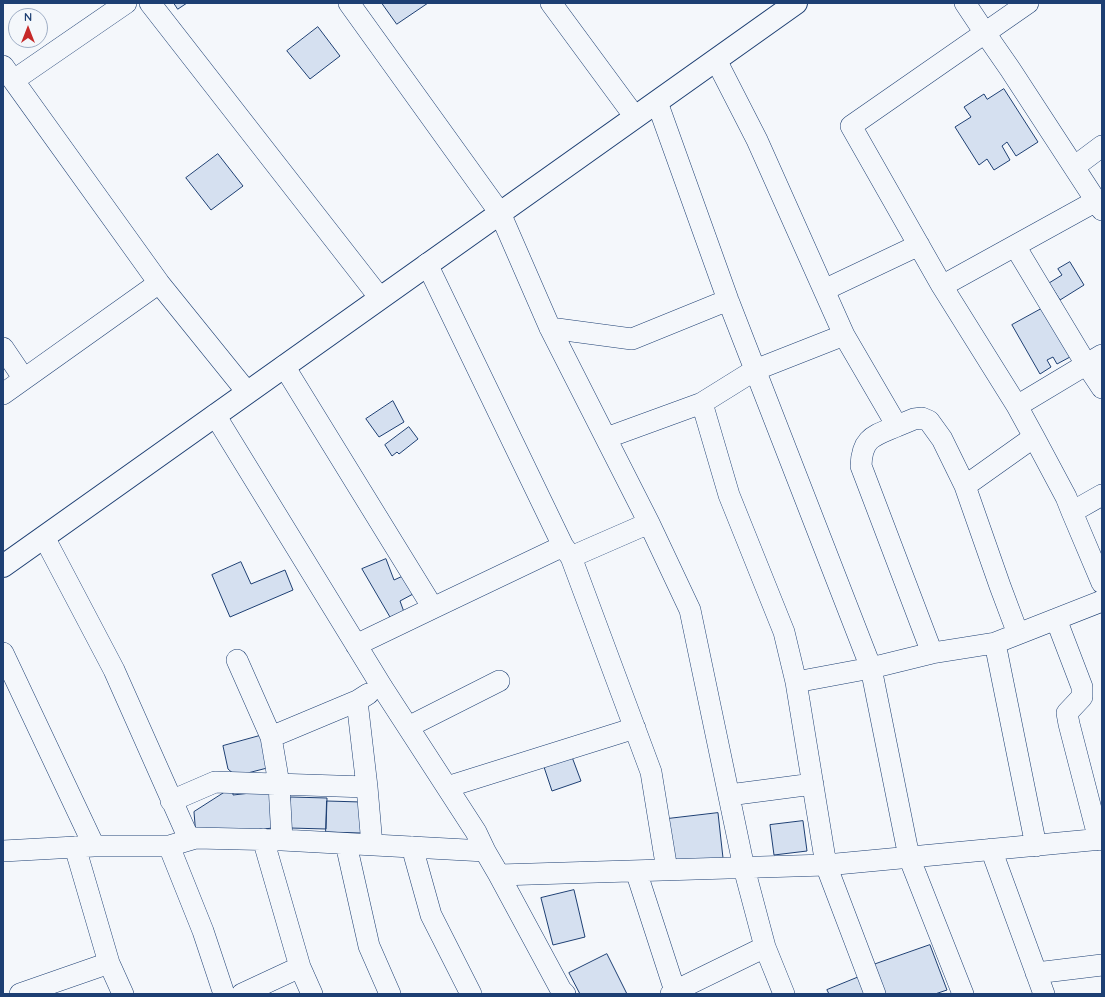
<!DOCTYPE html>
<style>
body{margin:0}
#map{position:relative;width:1105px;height:997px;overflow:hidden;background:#f4f7fb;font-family:Quicksand,sans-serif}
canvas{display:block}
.frame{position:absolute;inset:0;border:4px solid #1d3f73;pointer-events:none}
.north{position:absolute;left:8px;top:8px;width:40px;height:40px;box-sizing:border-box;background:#f4f7fb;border:1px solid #9eadc5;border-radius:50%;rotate:0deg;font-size:11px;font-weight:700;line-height:16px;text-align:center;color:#1d3f73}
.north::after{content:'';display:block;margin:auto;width:14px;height:18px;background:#c62828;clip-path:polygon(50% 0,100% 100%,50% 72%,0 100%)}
</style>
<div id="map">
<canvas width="1105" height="997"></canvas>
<div class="frame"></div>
<div class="north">N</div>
</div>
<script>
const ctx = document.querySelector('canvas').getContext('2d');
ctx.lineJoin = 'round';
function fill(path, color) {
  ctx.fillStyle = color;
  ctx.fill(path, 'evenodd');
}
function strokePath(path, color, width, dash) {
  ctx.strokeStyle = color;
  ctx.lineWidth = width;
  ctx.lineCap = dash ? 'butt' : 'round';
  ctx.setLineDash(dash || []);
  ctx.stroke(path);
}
const building = new Path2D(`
 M174,3H187L178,9Z
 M382,3H428L397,24Z
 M318,27L340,56L310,79L287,51Z
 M1004,89L1038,142L1016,156L1007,142L1002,146L1010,160L994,170L987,159L979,165L955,127L971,117L964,107L984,94L987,99Z
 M218,154L243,186L211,210L186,178Z
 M1070,262L1084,285L1060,300L1049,283L1062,275L1058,269Z
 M1043,308L1070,357L1057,364L1053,357L1047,360L1051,367L1040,374L1012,325Z
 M393,401L404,422L379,437L366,419Z
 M409,427L418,439L399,454L397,452L392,456L385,445Z
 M386,559L394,580L405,575L413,594L400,601L404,612L390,617L362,569Z
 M241,562L251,584L285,570L293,590L230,617L212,575Z
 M263,735L271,767L236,776L228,769L223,746Z
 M572,757L581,781L552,791L544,767Z
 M233,787V795L269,791L273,828L196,836L194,812Z
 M291,797L327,798L326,829L290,828Z
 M327,801L361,802V833L326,832Z
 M718,813L723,858L672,864L667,819Z
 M803,821L807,851L774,855L770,825Z
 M574,890L585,937L553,945L541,898Z
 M930,945L947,990L935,994H884L873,965Z
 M607,954L627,994H580L569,973Z
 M859,977L866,994H829L827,990Z`);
fill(building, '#d5e0f0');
strokePath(building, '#1d3f73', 1);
const street = new Path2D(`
 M150,3L380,298
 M349,3L500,213L550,328L649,523L690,610L744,868L765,947L784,994
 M551,3L635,117
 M965,3L985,33L1010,69L1102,210
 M1028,3L851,126L942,286L1017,406L1034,437L1066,497L1072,512L1102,583
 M716,60L757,140L844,335L897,426C874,436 862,437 861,466L932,653
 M3,66L159,283L247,392
 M14,80L126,3
 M657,102L728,300L871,668L909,857L963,994
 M1074,167L1102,146
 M1015,246L1086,364L1102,388
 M427,264L563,546
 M942,286L1096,201
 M824,290L919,245
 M550,328L632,339L728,300
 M3,348L24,379
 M284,366L433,608L563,546L571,557L649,523
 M3,394L159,283
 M702,403L729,495L784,632L796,682L826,865L875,994
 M1017,406L1102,355
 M215,415L382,687L476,832L485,851L499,875L561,990L565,994
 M897,426L914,419L922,418L929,421L942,439L965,486L1000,586L1018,634
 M606,438L702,403L755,370L844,335
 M965,486L1034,437
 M1072,512L1102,495
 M44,537L114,670L189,839
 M571,557L651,772L667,870
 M1056,619L1082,687V697L1067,713L1069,724L1099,840
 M995,643L1036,846
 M356,645L433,608
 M3,653L94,846
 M237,660L271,737
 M796,682L871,668L932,653L995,643L1102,601
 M408,727L499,681
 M367,787L372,845
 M447,787L635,728
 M729,795L813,784
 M171,801L215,782L367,787L357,701
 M263,839L300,967L312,994
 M282,840L279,784L271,737L357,701L368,694
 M346,844L369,946L390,994
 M169,846L203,931L224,994
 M75,847L109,963L123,994
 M412,847L431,915L471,994
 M991,849L1044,994
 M3,851L94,846H169L196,838L282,840L485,851
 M636,871L675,991L671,994
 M499,875L826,865L1102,839
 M1036,973L1102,965
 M675,991L765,947
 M20,994L109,963
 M242,994L300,967`);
const secondary = new Path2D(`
 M3,566L106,493L796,3`);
strokePath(street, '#1d3f73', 22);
strokePath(secondary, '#1d3f73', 24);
strokePath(street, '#f4f7fb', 21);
strokePath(secondary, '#f4f7fb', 22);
</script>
